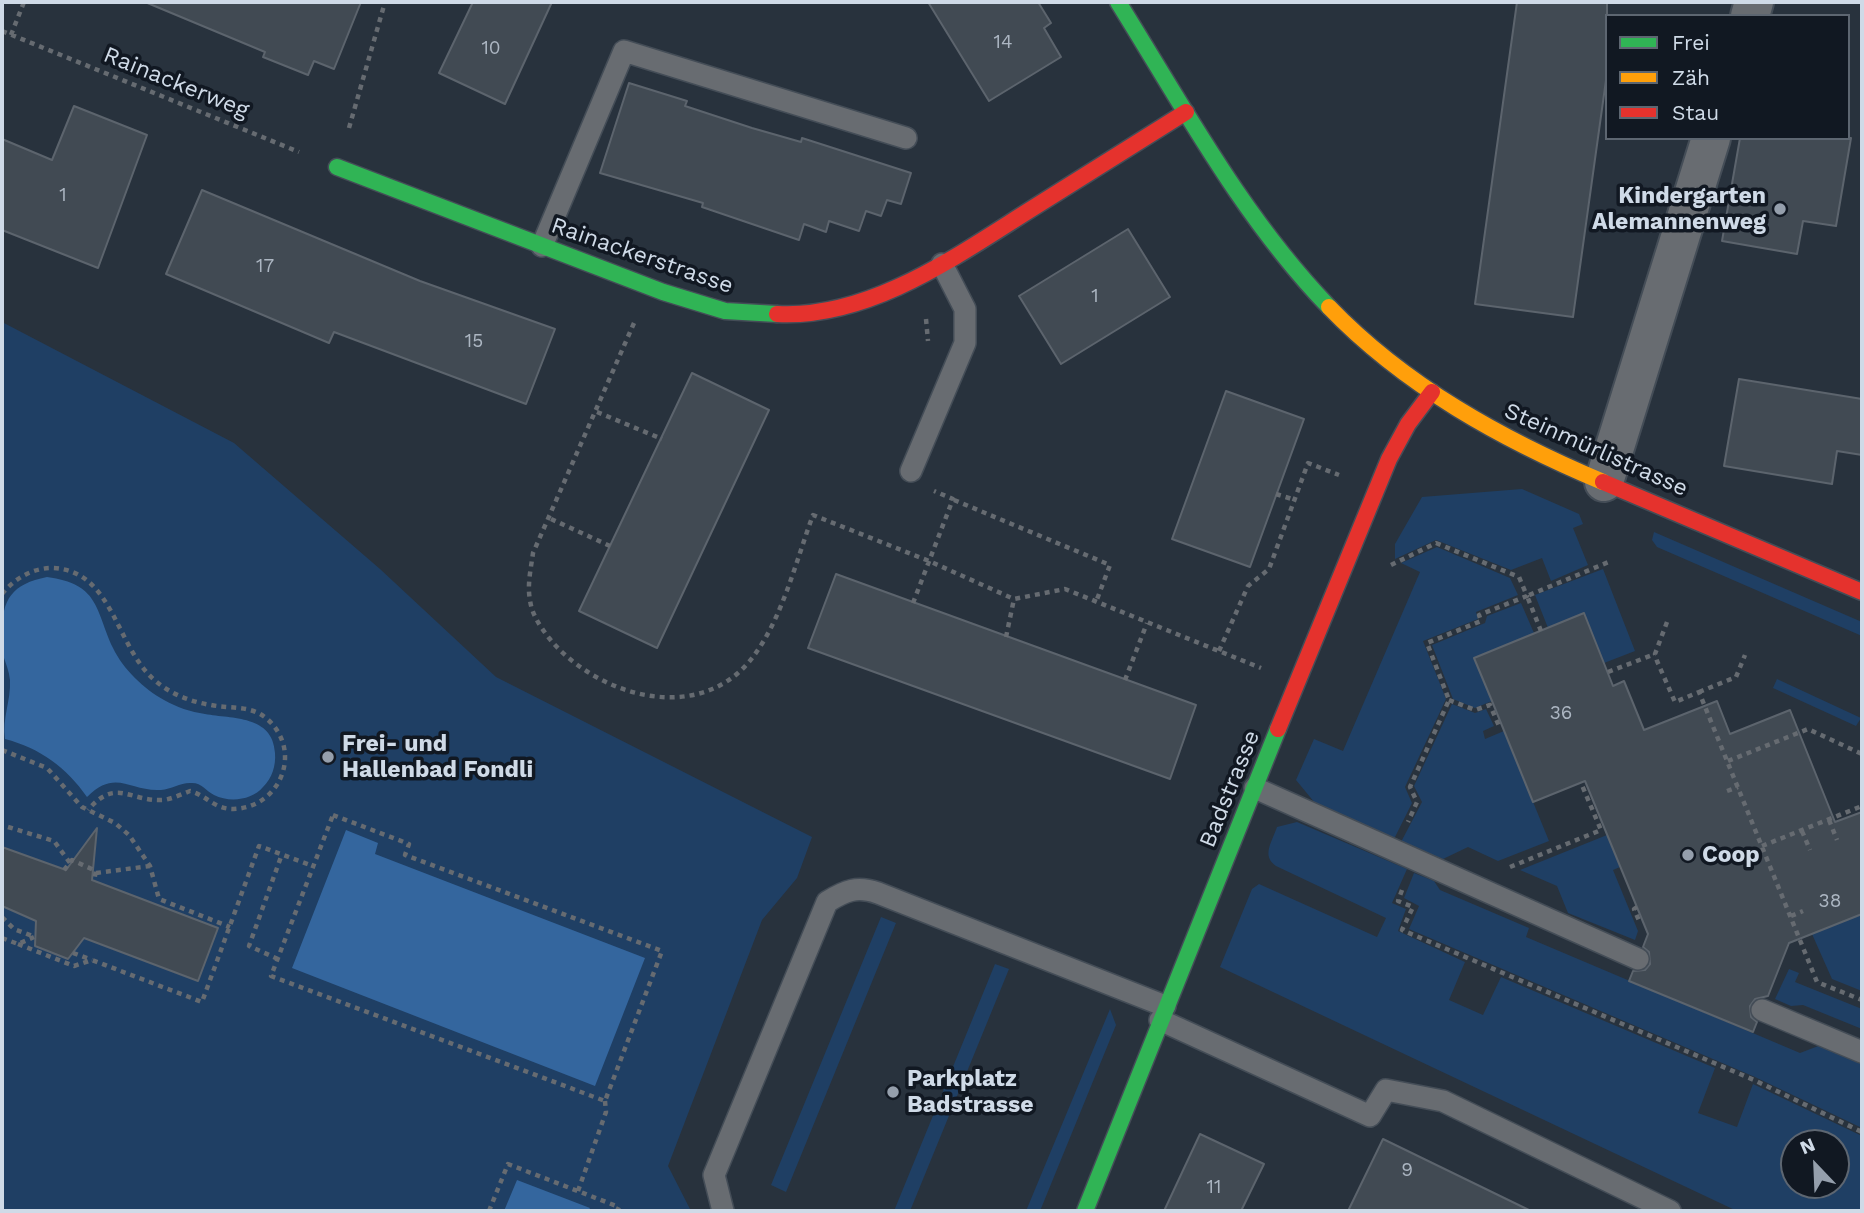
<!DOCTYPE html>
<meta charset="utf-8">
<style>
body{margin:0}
#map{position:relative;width:1864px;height:1213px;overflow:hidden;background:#28323d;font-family:"Work Sans",sans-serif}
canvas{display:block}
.frame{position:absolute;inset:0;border:4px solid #cfdae7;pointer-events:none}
.legend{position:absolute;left:1605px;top:14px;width:245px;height:126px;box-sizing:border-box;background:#111822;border:2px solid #5d6671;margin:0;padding:9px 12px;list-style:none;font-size:21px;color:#cfdae7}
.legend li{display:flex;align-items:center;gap:14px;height:35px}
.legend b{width:35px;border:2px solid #5d6671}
.north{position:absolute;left:1780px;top:1129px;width:70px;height:70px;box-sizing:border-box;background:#111822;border:2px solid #5d6671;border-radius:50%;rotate:337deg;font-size:19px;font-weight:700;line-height:28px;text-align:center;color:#cfdae7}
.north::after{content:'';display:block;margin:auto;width:24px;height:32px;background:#959fac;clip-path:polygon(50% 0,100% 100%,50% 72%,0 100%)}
</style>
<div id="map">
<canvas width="1864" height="1213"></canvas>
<div class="frame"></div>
<ul class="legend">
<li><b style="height:9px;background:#30b455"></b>Frei</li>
<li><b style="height:9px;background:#ff9f0a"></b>Zäh</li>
<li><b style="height:9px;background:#e5322d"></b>Stau</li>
</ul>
<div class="north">N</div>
</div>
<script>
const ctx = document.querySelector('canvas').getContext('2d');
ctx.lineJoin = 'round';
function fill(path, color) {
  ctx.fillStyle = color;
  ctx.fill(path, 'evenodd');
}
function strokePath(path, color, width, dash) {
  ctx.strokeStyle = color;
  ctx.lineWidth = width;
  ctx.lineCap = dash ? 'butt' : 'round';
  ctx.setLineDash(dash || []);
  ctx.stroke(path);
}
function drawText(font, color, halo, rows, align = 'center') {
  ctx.font = font + ' "Work Sans",sans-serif';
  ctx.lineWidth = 7;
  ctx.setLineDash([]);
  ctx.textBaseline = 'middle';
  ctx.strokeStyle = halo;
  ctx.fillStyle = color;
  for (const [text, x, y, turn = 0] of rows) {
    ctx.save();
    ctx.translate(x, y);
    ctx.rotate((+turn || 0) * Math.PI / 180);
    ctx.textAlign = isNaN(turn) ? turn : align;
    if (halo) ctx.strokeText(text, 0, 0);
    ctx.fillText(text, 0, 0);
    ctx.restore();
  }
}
fill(new Path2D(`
 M2,322L234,443L380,569L496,677L812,837L797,878L762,920L668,1166L691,1211H2Z
 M1522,489L1579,514L1583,524L1573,528L1588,565L1551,581L1542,558L1511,570L1436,540L1395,559V544L1422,497Z
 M1654,532L1862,622V636L1657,547L1652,540Z
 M1437,547L1510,578L1518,595L1476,612L1478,619L1423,641L1446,699L1405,787L1412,803L1394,839L1315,803L1296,780L1314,739L1343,751L1420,572L1401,563Z
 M1603,569L1635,651L1604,663L1584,614L1548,628L1535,595Z
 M1521,603L1534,633L1475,658L1492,701L1475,708L1453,699L1432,645L1485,623L1487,616Z
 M1777,679L1861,718L1856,726L1773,688Z
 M1452,704L1475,713L1486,709L1494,726L1483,731L1485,739L1504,731L1549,841L1498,861L1468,847L1443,859L1401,842L1422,802L1414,786Z
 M1297,822L1407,869L1392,903L1406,909L1398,931L1465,962L1449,1000L1483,1015L1501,977L1715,1068L1698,1113L1737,1127L1753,1084L1862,1136V1211H1737L1220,967L1252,889L1259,884L1377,937L1386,918L1276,866C1261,856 1272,842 1277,827ZM1794,1143H1836V1185H1794Z
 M1607,835L1620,867L1613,870L1638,931L1635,940L1568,913L1557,886L1520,870Z
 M1414,873L1434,881L1440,890L1529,928L1526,937L1800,1053L1821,1045L1862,1063V1128L1755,1077L1409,929L1419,906L1404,898Z
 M1862,914V991L1832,979L1812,934Z
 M881,917L896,923L786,1192L771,1185Z
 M995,964L1009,969L910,1211H894Z
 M1789,969L1799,973L1795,982L1862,1009V1029L1803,1005L1791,1006L1775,999Z
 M1110,1009L1116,1025L1040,1211H1026Z`), '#1f3f64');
fill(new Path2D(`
 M47,577C99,584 95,608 113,648C123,669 144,689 164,700C176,707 191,712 205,714C232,719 273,715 275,753C276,766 272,778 263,787C252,800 230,803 214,795C206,791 202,783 192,783C181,782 172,789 161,790C130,792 116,768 87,797C67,768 40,748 5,739C2,718 11,701 10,680C9,671 6,664 3,655C1,648 2,640 2,633C2,599 12,584 47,577Z
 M346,830L378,843L375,854L645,958L595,1086L292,968Z
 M517,1180L590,1208L588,1211H504Z`), '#34669e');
const building = new Path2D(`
 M145,2H361L334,69L314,61L308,75L263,57L265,52Z
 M473,2H552L505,104L439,73Z
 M928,2H1038L1051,23L1044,28L1061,57L989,101Z
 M1517,2H1607V73L1573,317L1475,304Z
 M629,83L687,101L685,106L752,128L801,142L802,138L911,173L901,204L887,200L881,216L866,211L859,231L829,221L826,232L804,224L799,240L702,207L703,203L600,173Z
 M74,106L147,135L98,268L2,230V139L52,160Z
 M1740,138H1851L1836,226L1803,221L1797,254L1722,241Z
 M202,190L420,281L555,329L526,404L334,332L329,343L166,274Z
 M1128,229L1170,297L1061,364L1019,296Z
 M692,373L769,410L657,648L579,611Z
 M1739,379L1862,399V455L1837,451L1832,484L1724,466Z
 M1226,391L1304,419L1250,567L1172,539Z
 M836,574L1196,705L1170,779L808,648Z
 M1584,613L1613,686L1624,681L1644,730L1717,701L1730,734L1790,710L1835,822L1862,812V914L1789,943L1768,996L1755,999L1750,1006L1751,1017L1757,1022L1753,1032L1629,981L1633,971L1645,970L1650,964L1649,952L1643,947L1648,934L1585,781L1533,802L1492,701L1474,658Z
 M97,828L92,880L218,928L198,981L84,938L68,959L35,946L36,921L2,906V847L66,870Z
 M1200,1134L1264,1164L1241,1211H1164Z
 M1383,1139L1531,1211H1348Z`);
fill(building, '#414a53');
strokePath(building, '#5c646d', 2);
const lane = new Path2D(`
 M542,246L624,51L906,138
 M911,471L965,343V309L942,264
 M1255,788L1638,959
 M1762,1010L1862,1052
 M1160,1020L1370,1116L1386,1090L1443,1101L1670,1211
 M723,1211L714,1175L827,902C846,890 857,886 878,893L1165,1006`);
const street = new Path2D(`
 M1750,16L1754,2
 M1604,482L1711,138`);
const fast = new Path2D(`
 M1118,2C1183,106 1243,218 1329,307
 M337,167L663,292L725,311L777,314
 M1085,1211L1278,729`);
const slow = new Path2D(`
 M1329,307C1405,386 1503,440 1603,482`);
const jam = new Path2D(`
 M777,314C870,319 958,255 1033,208C1084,176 1135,144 1186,112
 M1603,482L1862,592
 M1278,729L1389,459L1408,424L1432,392`);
strokePath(lane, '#444d57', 24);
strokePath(street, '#444d57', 42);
strokePath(fast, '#444d57', 19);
strokePath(slow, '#444d57', 19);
strokePath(jam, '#444d57', 19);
strokePath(new Path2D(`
 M2,31L299,152
 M11,35L24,2
 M349,128L385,2
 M926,319L928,341
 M634,323L533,553C531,568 527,585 530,600C532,615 540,626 549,638C591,690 681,722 738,673C778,638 795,563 813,515L929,561L1014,599L1065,589L1261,668
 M597,412L662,439
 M1276,494L1295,500
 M954,500L1110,565L1096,602
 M551,519L610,546
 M1391,565L1436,543L1519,577L1527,596L1479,615L1481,621L1427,643L1449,700L1410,787L1417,802L1408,822
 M2,594C14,579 32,568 52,568C115,570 115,650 158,683C173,695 192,702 211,705C231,709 250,705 266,718C304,750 281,808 233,809C214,809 206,795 190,791C182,794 172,799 163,800C130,802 116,777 88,810
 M913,603L953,499L934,491
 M1667,622L1655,654L1657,661L1675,702L1699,692L1817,982L1862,1000
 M1541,631L1527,596L1611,561
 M1006,637L1014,599
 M1219,651L1248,586L1269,569L1308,463L1339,475
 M1608,672L1655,654
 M1125,680L1147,623
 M1699,692L1736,677L1745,655
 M1449,700L1475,710L1490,705L1499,726L1502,725
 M2,750L47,768L82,807L115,823L129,835L150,866L159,899L230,927
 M1728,761L1808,729L1862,754
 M1727,791L1738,787
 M333,815L409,844L405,855L662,951L605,1101L271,976Z
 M1829,820L1837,840
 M8,827L54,841L70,863
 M1802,831L1810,850
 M1762,846L1862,806
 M1510,867L1601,830L1581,783
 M64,870L72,860L96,871L94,881
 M96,873L150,866
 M1402,890L1398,901L1413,907L1402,930L1754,1080L1862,1132
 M1637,907L1634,909L1640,923
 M1791,916L1803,911
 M2,917L14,929L35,937
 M2,938L18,944L34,937
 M18,944L74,966L92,960L202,1002L259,846L313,866
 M73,953L92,960
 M278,959L249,946L282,854
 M578,1191L606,1112L605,1101
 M489,1211L508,1164L619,1207L617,1211`), '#666b71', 4.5, [5, 5]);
strokePath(lane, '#686c71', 21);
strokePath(street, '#686c71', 38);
strokePath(fast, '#30b455', 16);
strokePath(slow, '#ff9f0a', 16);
strokePath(jam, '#e5322d', 16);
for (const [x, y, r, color] of [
 [1780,209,7,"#959fac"],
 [328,757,7,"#959fac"],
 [1688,855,7,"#959fac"],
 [893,1092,7,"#959fac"]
]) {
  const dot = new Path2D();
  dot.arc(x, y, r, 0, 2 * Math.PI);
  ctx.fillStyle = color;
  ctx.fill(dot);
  strokePath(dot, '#111822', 2.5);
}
drawText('19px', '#acb6c2', null, [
 ["14",1003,42],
 ["10",491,48],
 ["1",63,195],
 ["17",265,266],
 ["1",1095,296],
 ["15",474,341],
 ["36",1561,713],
 ["38",1830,901],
 ["9",1407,1170],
 ["11",1214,1187]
]);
drawText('23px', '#cfdae7', '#111822', [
 ["Rainackerweg",176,83,22],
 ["Rainackerstrasse",642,256,19],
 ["Steinmürlistrasse",1596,450,24],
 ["Badstrasse",1230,789,-68]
]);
drawText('bold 23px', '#cfdae7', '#111822', [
 ["Kindergarten",1766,196,"right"],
 ["Alemannenweg",1766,222,"right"],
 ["Frei- und",342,744],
 ["Hallenbad Fondli",342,770],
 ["Coop",1702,855],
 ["Parkplatz",907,1079],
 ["Badstrasse",907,1105]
], 'left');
</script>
